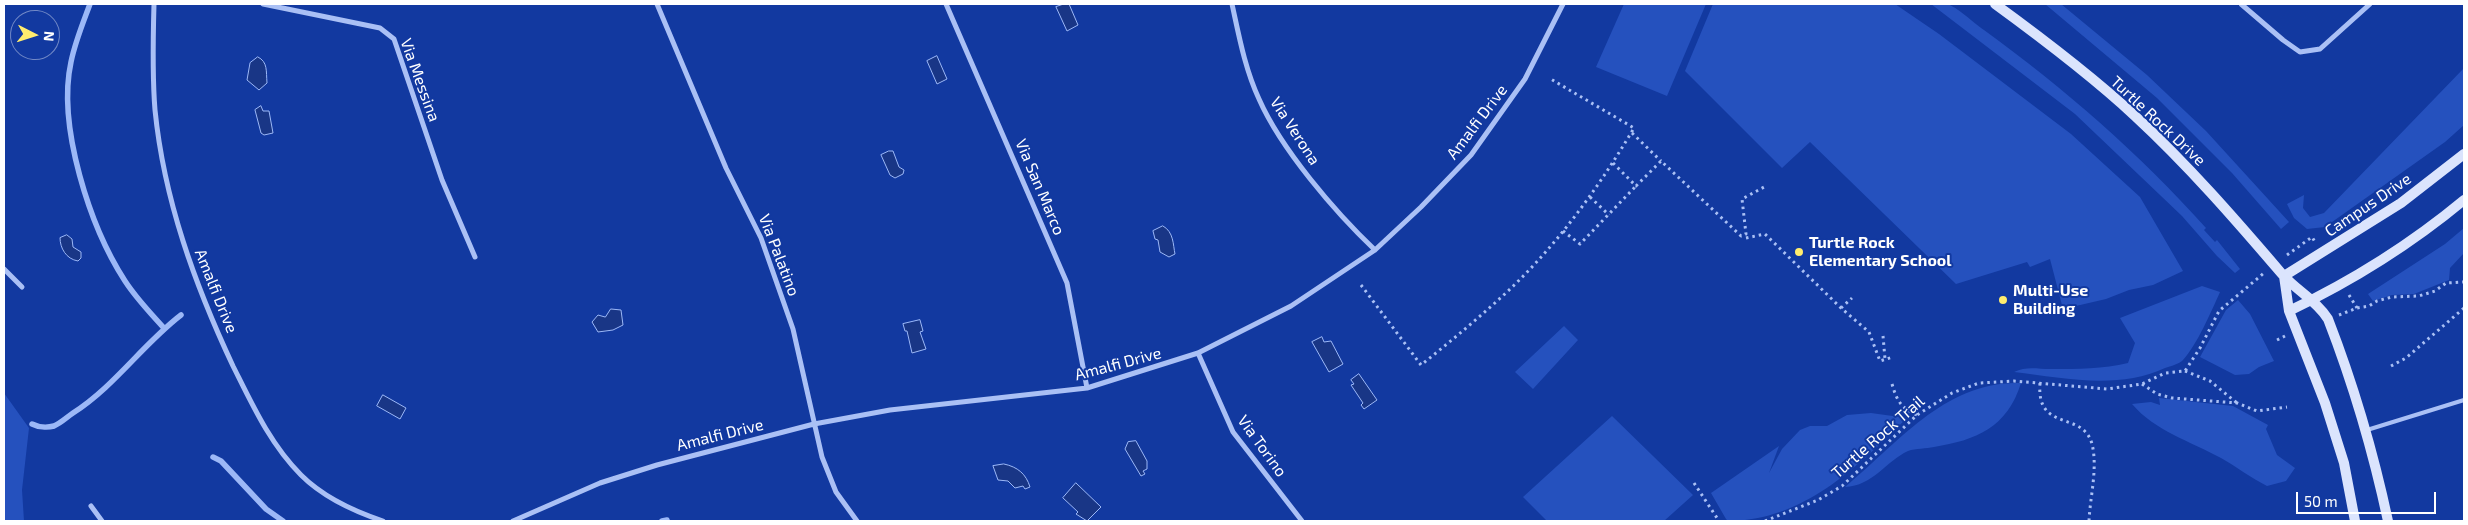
<!DOCTYPE html>
<style>
body{margin:0}
#map{position:relative;width:2468px;height:525px;overflow:hidden;background:#1239a0;font-family:"Exo 2",sans-serif}
canvas{display:block}
.frame{position:absolute;inset:0;border:5px solid #fff;pointer-events:none}
.north{position:absolute;left:10px;top:10px;width:50px;height:50px;box-sizing:border-box;background:#1239a0;border:1px solid #7188c6;border-radius:50%;rotate:95deg;font-size:14px;font-weight:700;line-height:20px;text-align:center;color:#fff}
.north::after{content:'';display:block;margin:auto;width:18px;height:22px;background:#ffec6e;clip-path:polygon(50% 0,100% 100%,50% 72%,0 100%)}
.scale{position:absolute;left:2296px;top:492px;width:140px;height:22px;box-sizing:border-box;border:2px solid #fff;border-top:0;padding-left:6px;font-size:15px;line-height:18px;white-space:nowrap;color:#fff;-webkit-text-stroke:4px #1239a0;paint-order:stroke}
</style>
<div id="map">
<canvas width="2468" height="525"></canvas>
<div class="frame"></div>
<div class="north">N</div>
<div class="scale">50 m</div>
</div>
<script>
const ctx = document.querySelector('canvas').getContext('2d');
ctx.lineJoin = 'round';
function fill(path, color) {
  ctx.fillStyle = color;
  ctx.fill(path, 'evenodd');
}
function strokePath(path, color, width, dash) {
  ctx.strokeStyle = color;
  ctx.lineWidth = width;
  ctx.lineCap = dash ? 'butt' : 'round';
  ctx.setLineDash(dash || []);
  ctx.stroke(path);
}
function drawText(font, color, halo, rows, align = 'center') {
  ctx.font = font + ' "Exo 2",sans-serif';
  ctx.lineWidth = 4;
  ctx.setLineDash([]);
  ctx.textBaseline = 'middle';
  ctx.strokeStyle = halo;
  ctx.fillStyle = color;
  for (const [text, x, y, turn = 0] of rows) {
    ctx.save();
    ctx.translate(x, y);
    ctx.rotate((+turn || 0) * Math.PI / 180);
    ctx.textAlign = isNaN(turn) ? turn : align;
    if (halo) ctx.strokeText(text, 0, 0);
    ctx.fillText(text, 0, 0);
    ctx.restore();
  }
}
fill(new Path2D(`
 M1624,4H1706L1667,96L1596,67Z
 M1713,4H1895L1939,34L2071,134L2140,197L2183,271L2153,285L2129,290L2106,299L2063,309L2050,259L2030,267L2027,262L1956,284L1810,142L1782,168L1685,71Z
 M1931,4C1936,4 1942,3 1947,4C1956,6 1975,24 1984,30C2064,88 2140,154 2206,228L2204,230L2215,242L2217,240L2240,269L2235,273L2217,256L2182,216L2075,114Z
 M2045,4H2061L2147,75L2206,131L2289,222L2281,229L2232,173L2157,98Z
 M2464,68V125L2445,142L2325,227L2307,229L2294,218L2287,204L2304,195L2303,208L2310,217L2324,213Z
 M2464,228V253L2450,268L2449,280L2414,294L2392,295L2373,301L2368,294L2445,244Z
 M2202,286L2220,292C2211,312 2197,345 2183,360C2179,364 2171,366 2165,368C2118,390 2063,378 2014,372C2026,366 2037,369 2051,369C2078,369 2103,369 2128,363L2135,343L2120,318Z
 M2238,300L2250,314L2274,361L2259,367L2249,374L2235,375L2200,357L2226,310Z
 M1564,326L1578,340L1533,389L1515,372Z
 M2021,383C2007,428 1976,440 1934,447C1926,449 1916,448 1908,451C1886,461 1873,486 1845,487C1898,443 1946,380 2021,383Z
 M4,393L29,428L22,490L24,521H4Z
 M2159,398L2233,406L2268,425L2266,429L2277,455L2295,468L2286,481L2267,486C2251,478 2237,467 2221,458C2190,441 2155,431 2132,404L2151,402L2160,405Z
 M1871,413L1907,418C1857,467 1803,521 1728,521L1726,519L1711,493L1779,446L1769,473L1782,449L1800,430L1810,426H1827L1847,415Z
 M1612,416L1693,495L1664,521H1547L1523,497Z`), '#2551be');
const water = new Path2D(`
 M1064,4H1069L1078,25L1067,31L1056,7Z
 M937,56L947,79L937,84L927,61Z
 M258,57C268,62 266,71 267,83L259,90L247,80L250,63Z
 M261,106L263,111H269L273,133L264,135L261,133L255,110Z
 M889,151H893L899,167L904,170L903,174L895,178L890,175L881,155Z
 M1163,226C1174,232 1173,245 1175,254L1169,257L1160,252L1158,240L1155,239L1153,231Z
 M67,235L72,239L73,247L81,252V258L78,261C66,259 60,248 60,238Z
 M611,309L621,310L623,325L613,330L598,332L592,322L598,315L605,317Z
 M920,320L923,331L920,332L926,349L912,353L907,331H905L903,324Z
 M1322,337L1324,342L1331,341L1343,364L1329,372L1312,342Z
 M1359,374L1377,400L1364,409L1361,405L1363,403L1351,385L1354,384L1351,380Z
 M383,395L406,408L400,419L377,406Z
 M1136,441L1147,461V469L1143,471L1145,474L1141,476L1125,449L1128,442Z
 M1004,464C1018,467 1026,474 1030,487L1025,489L1023,486L1015,488L1008,481L998,480L993,466Z
 M1076,483L1101,507L1087,521L1076,514L1078,512L1063,498Z`);
fill(water, '#193686');
strokePath(water, '#9cb8f7', 1);
strokePath(new Path2D(`
 M90,4C83,23 75,42 71,62C57,126 90,227 125,281C136,298 151,314 164,328
 M32,424C38,427 47,428 54,426C61,423 67,417 73,413C115,386 142,345 181,315
 M213,457L221,461L266,509L283,521
 M662,521L667,520`), '#9cb8f7', 5.5);
strokePath(new Path2D(`
 M1632,133L1661,161
 M1613,163L1636,186L1661,161L1741,236L1746,234L1742,199L1766,186
 M1590,197L1609,215
 M1563,231L1580,244L1636,186
 M1746,238L1765,234L1841,308L1869,332L1880,361L1893,357
 M2287,255L2312,237L2315,242
 M1361,285L1421,365C1451,341 1480,317 1508,291C1558,244 1599,187 1634,128L1549,78
 M2349,295L2357,308
 M1841,308L1852,298
 M2339,315L2357,308L2369,306L2377,301L2392,297L2419,296L2435,291L2446,283L2464,282
 M1883,336L1885,359
 M2277,340L2285,336
 M2391,366L2406,358L2464,308
 M2185,371L2210,381L2237,403
 M2040,383C2036,433 2083,410 2092,444C2098,468 2090,497 2089,521
 M1892,384C1897,401 1901,408 1917,415
 M2142,384L2157,394L2172,398L2237,403L2257,411L2287,407
 M1694,483L1719,521
 M1765,521L1818,500L1842,486L1917,415L1952,393L1979,383L2014,381L2107,389L2142,384L2165,373L2185,371L2200,348L2219,311L2264,273`), '#aac0f5', 3, [2.5, 4]);
strokePath(new Path2D(`
 M2367,430L2464,400`), '#aac0f5', 4);
strokePath(new Path2D(`
 M154,4C153,39 152,74 155,110C164,200 195,285 233,366C252,404 270,444 301,475C323,497 353,511 383,521
 M263,4L380,28L394,39L442,180L475,257
 M657,4L726,168L761,238L793,329L822,457L836,492L857,521
 M946,4L1067,283L1087,388
 M1232,4C1239,36 1245,69 1259,99C1281,149 1335,212 1375,250
 M2241,4L2283,40L2300,52L2320,49L2370,4
 M4,269L22,287
 M1198,353L1233,432L1302,521
 M91,506L102,521
 M513,521L600,483L657,465L814,424L890,410L1087,388L1198,353L1291,306L1375,250L1421,207L1471,155L1525,79L1563,4`), '#aac0f5', 5);
strokePath(new Path2D(`
 M1995,4C2043,39 2091,75 2135,116C2188,165 2235,219 2282,274C2297,291 2316,300 2328,319C2354,386 2373,451 2388,521
 M2284,276L2289,311L2325,403L2344,463L2355,521
 M2284,276L2401,203L2464,154
 M2289,311C2352,281 2411,244 2464,200`), '#dbe4fd', 10);
for (const [x, y, r, color] of [
 [1799,252,5,"#ffec6e"],
 [2003,300,5,"#ffec6e"]
]) {
  const dot = new Path2D();
  dot.arc(x, y, r, 0, 2 * Math.PI);
  ctx.fillStyle = color;
  ctx.fill(dot);
  strokePath(dot, '#1239a0', 2);
}
drawText('16px', '#fff', '#1239a0', [
 ["Via Messina",420,80,70],
 ["Turtle Rock Drive",2158,121,43],
 ["Amalfi Drive",1477,122,-53],
 ["Via Verona",1295,131,57],
 ["Via San Marco",1040,187,67],
 ["Campus Drive",2368,205,-34],
 ["Via Palatino",779,255,69],
 ["Amalfi Drive",216,291,68],
 ["Amalfi Drive",1118,364,-15],
 ["Amalfi Drive",720,435,-14],
 ["Turtle Rock Trail",1878,437,-41],
 ["Via Torino",1262,446,54]
]);
drawText('bold 16px', '#fff', '#1239a0', [
 ["Turtle Rock",1809,243],
 ["Elementary School",1809,261],
 ["Multi-Use",2013,291],
 ["Building",2013,309]
], 'left');
</script>
